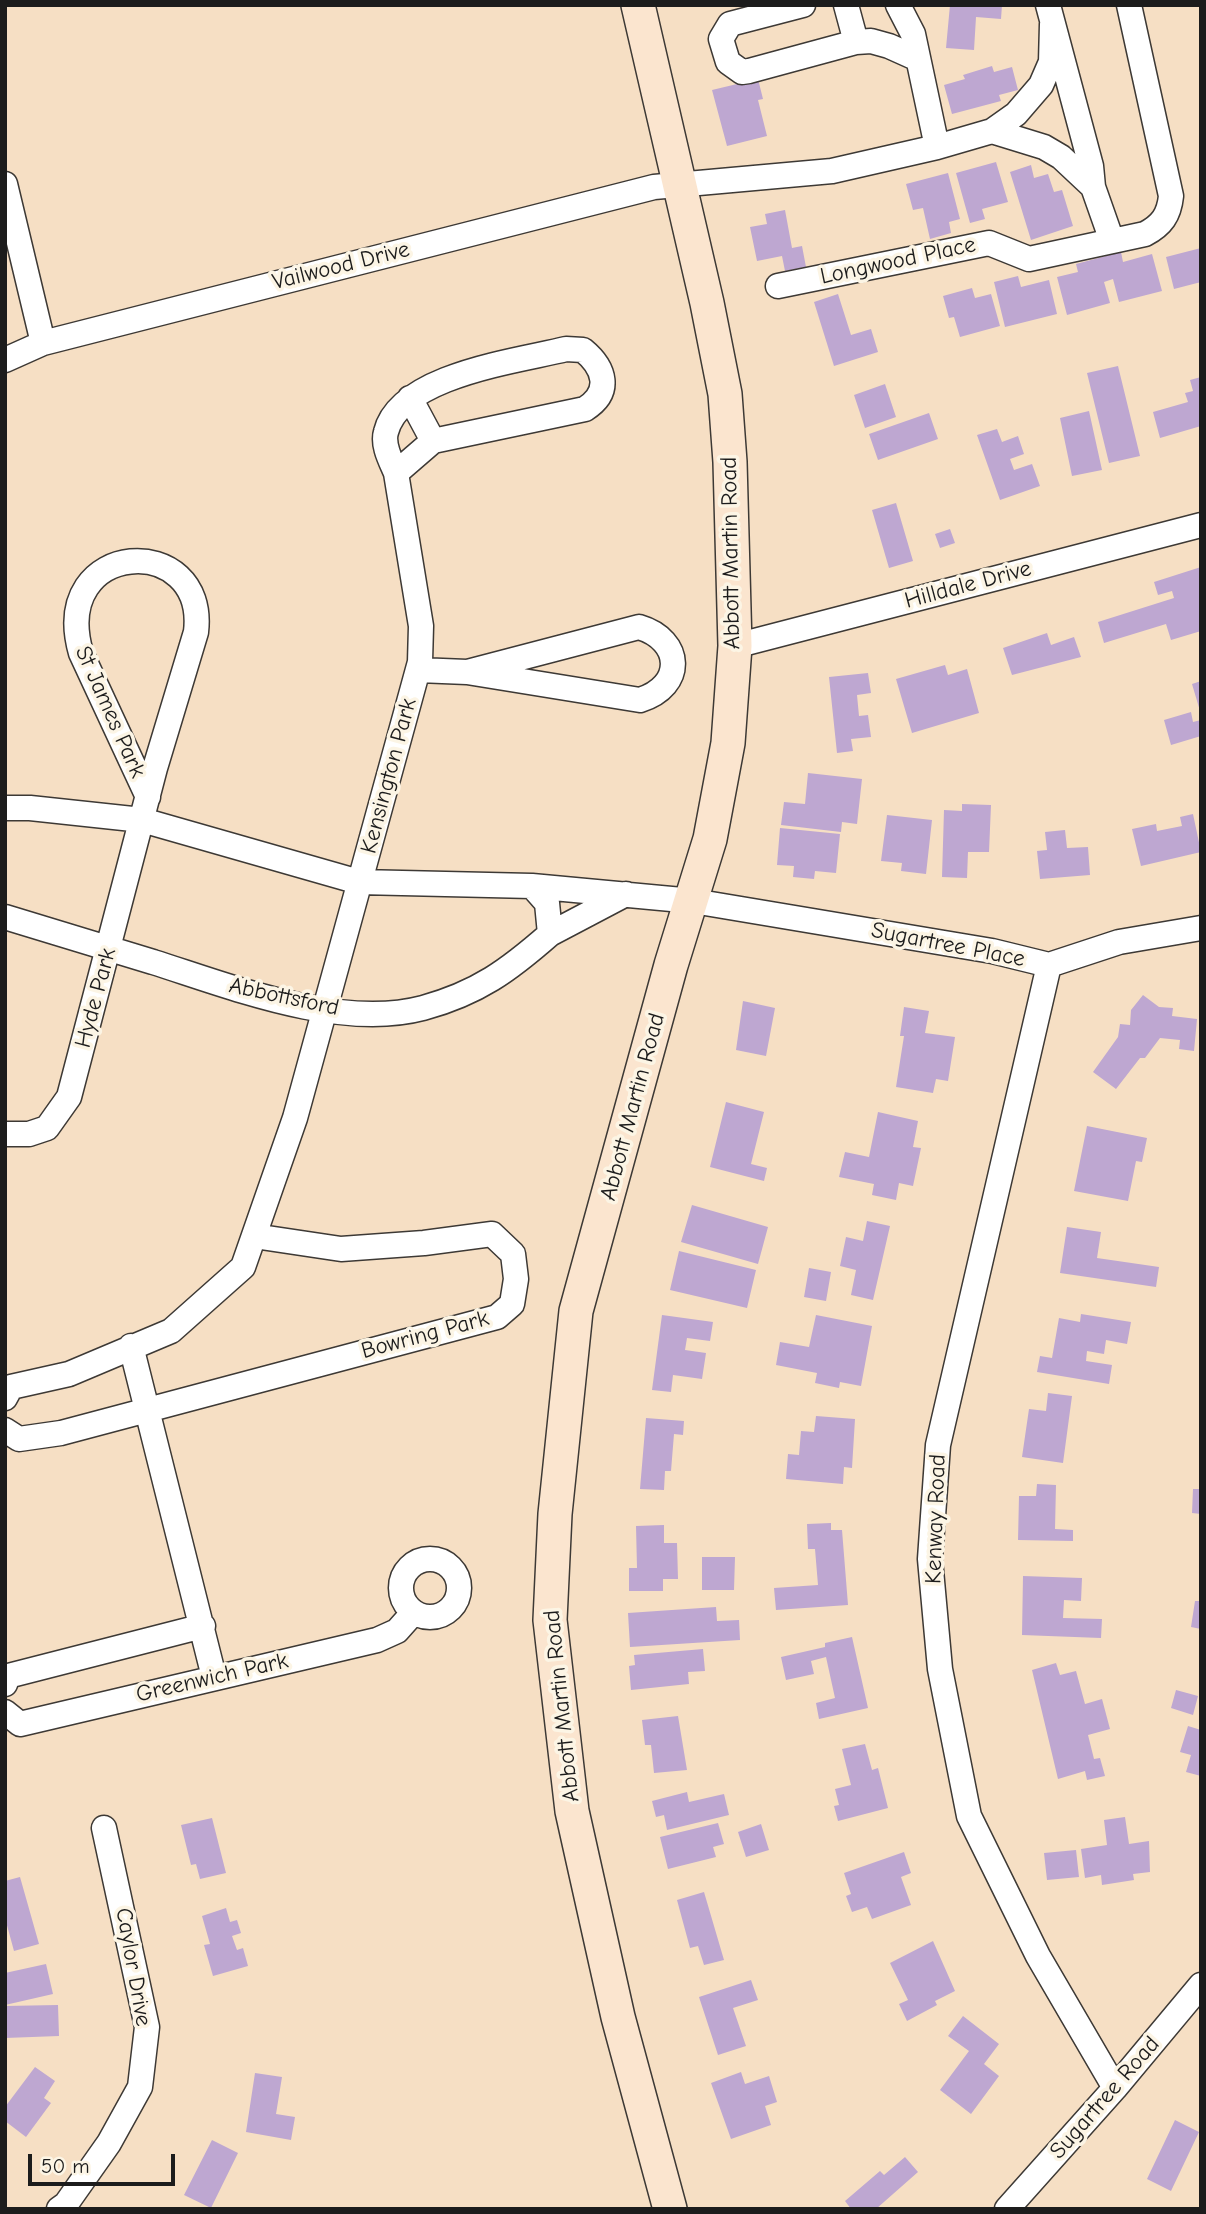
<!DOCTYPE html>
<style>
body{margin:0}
#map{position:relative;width:1206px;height:2214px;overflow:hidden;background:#f6dfc4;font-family:"Comic Neue",sans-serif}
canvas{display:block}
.frame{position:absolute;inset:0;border:7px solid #1c1c1c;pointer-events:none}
.scale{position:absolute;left:28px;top:2154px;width:147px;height:32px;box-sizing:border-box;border:4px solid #1c1c1c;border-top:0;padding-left:9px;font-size:21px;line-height:24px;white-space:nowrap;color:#1c1c1c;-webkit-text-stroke:5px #fcf5e5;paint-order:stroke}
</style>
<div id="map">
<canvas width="1206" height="2214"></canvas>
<div class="frame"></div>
<div class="scale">50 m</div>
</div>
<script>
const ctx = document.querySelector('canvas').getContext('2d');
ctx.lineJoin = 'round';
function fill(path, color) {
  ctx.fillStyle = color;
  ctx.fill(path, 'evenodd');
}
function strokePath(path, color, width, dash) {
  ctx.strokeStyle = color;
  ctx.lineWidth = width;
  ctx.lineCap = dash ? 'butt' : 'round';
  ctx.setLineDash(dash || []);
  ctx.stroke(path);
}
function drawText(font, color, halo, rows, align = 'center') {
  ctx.font = font + ' "Comic Neue",sans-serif';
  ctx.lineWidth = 7;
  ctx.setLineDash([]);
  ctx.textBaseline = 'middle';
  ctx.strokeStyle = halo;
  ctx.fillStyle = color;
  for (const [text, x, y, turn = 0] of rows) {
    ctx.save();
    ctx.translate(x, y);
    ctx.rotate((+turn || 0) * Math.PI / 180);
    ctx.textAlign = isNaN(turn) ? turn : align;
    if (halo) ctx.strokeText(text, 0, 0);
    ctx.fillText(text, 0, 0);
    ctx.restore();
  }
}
fill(new Path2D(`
 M950,5H1002L1001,19L976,17L974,50L946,48Z
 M992,66L994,72L1012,67L1018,90L999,95L1001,101L952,114L944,85L965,79L963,75Z
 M758,79L763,99L758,100L767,136L727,146L712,90Z
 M996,162L1008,202L982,209L985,219L970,223L956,173Z
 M1031,165L1034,178L1048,174L1054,192L1062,190L1073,226L1031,240L1010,172Z
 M948,173L960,219L949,222L951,233L930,239L923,208L913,210L906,184Z
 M785,210L792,248L802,246L806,267L785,271L782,256L757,261L750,227L767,224L765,214Z
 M1201,248V282L1174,289L1166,257Z
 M1121,252L1123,262L1152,254L1162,291L1119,302L1113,279L1104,282L1110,303L1067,315L1057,277L1078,272L1076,264Z
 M1018,276L1021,287L1049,280L1057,314L1005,327L994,282Z
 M972,288L975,298L991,294L1000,326L960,337L954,317L949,318L943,296Z
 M838,294L851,335L871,329L878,352L834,366L814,302Z
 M1118,366L1140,456L1109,463L1087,373Z
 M1201,377V426L1160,438L1153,412L1188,402L1185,393L1193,391L1190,380Z
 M885,384L896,417L865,428L854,395Z
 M1089,411L1102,470L1072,476L1060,418Z
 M929,413L938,439L878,460L869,434Z
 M997,429L1002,442L1018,436L1024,454L1010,459L1014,470L1032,464L1040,486L1000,500L977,435Z
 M896,503L913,561L889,568L872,510Z
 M950,529L955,543L940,548L935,534Z
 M1201,567V631L1171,640L1166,624L1104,643L1098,622L1174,598L1172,591L1158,595L1154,582Z
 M1047,633L1051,645L1074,637L1081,657L1012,675L1003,648Z
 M945,665L948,675L967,669L979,713L912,733L896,679Z
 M868,673L871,693L857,695L859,716L868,715L871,737L851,739L853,751L837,753L829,677Z
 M1201,681V710L1200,711L1192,684Z
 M1191,712L1193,722L1201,720V736L1171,745L1164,720Z
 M808,773L862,779L857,824L842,822L841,832L781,825L784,802L805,804Z
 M962,804L991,805L989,852H968L967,878L942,877L944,810L962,811Z
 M1193,814L1201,852L1141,866L1132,829L1156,824L1157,831L1182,826L1180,817Z
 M887,815L932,820L926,874L901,871L902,863L881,861Z
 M780,828L840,834L836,873L815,871L814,879L793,877L794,866L777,865Z
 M1065,830L1067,848L1088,847L1090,875L1040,879L1037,851L1047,850L1045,832Z
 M1143,995L1159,1007L1173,1008L1172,1016L1197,1019L1194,1051L1179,1049L1180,1040L1160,1038L1145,1058H1140L1116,1089L1093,1072L1118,1037L1120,1024L1130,1025L1131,1010Z
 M743,1001L775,1008L766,1056L736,1050Z
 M904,1007L929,1011L925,1033L955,1037L948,1081L936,1079L933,1093L896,1087L904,1036H900Z
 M726,1102L764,1112L751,1164L767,1168L764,1181L710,1167Z
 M878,1112L918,1121L913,1147L921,1148L913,1186L899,1183L896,1200L872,1195L874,1184L839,1177L845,1152L869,1157Z
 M1087,1126L1147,1138L1142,1162L1136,1161L1128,1201L1074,1191Z
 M692,1205L768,1227L758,1264L681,1242Z
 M867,1221L890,1226L873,1300L851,1295L856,1270L840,1266L846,1237L863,1241Z
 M1067,1227L1101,1232L1097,1258L1159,1267L1156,1287L1060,1273Z
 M679,1251L756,1270L747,1308L670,1290Z
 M809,1268L831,1272L826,1301L804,1297Z
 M1081,1314L1131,1322L1127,1344L1106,1340L1104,1354L1087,1351L1086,1361L1112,1365L1109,1384L1037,1372L1040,1356L1052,1358L1059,1318L1080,1322Z
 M662,1315L713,1322L710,1341L687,1338L685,1350L706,1353L702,1379L673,1375L671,1392L652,1390Z
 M816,1315L872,1326L861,1386L840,1382L839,1388L815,1383L817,1373L776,1365L780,1342L809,1347Z
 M1048,1393L1072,1396L1063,1463L1022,1457L1029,1409L1046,1411Z
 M816,1416L855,1419L852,1468L844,1467L843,1484L786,1479L788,1454L799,1455L801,1431L814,1432Z
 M646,1418L684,1421L683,1435L674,1434L671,1471H665L664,1490L640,1489Z
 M1037,1484L1056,1485L1055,1529L1073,1530V1541L1018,1540L1019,1496H1036Z
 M1193,1489H1201V1514L1192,1513Z
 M831,1523V1530H842L848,1605L776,1610L774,1588L818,1585L815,1549H808L807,1524Z
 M664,1525V1543H677L678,1579H663V1591H629V1568H637L636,1526Z
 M702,1557H735L734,1590H702Z
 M1023,1576L1082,1578L1081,1601L1064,1600L1063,1618L1102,1619L1101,1638L1022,1635Z
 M1195,1601H1201V1629L1191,1627Z
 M716,1607L717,1621L739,1620L740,1640L630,1647L628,1613Z
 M852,1637L868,1708L819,1719L816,1703L835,1698L826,1657L811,1661L814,1674L786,1680L781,1657L825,1647V1643Z
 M703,1649L705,1671L688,1672L689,1684L631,1690L629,1666L635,1665L634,1655Z
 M1056,1663L1060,1675L1076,1671L1085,1704L1102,1699L1110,1729L1088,1735L1094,1759L1100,1758L1105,1776L1087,1780L1085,1771L1058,1779L1032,1670Z
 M1176,1690L1198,1696L1193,1715L1171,1708Z
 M678,1716L687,1770L654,1773L651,1745H645L642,1720Z
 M1188,1726L1201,1730V1776L1186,1772L1191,1755L1180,1752Z
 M865,1744L872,1770L878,1768L888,1808L838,1821L834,1806L839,1805L835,1789L851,1785L842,1749Z
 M687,1792L689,1802L724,1794L729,1815L667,1830L664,1815L656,1817L652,1801Z
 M1125,1817L1129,1844L1149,1841L1150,1872L1133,1874L1134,1880L1102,1885L1101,1875L1085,1878L1081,1849L1107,1845L1104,1820Z
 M212,1818L226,1873L200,1879L196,1864L191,1865L181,1825Z
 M718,1823L724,1844L713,1847L716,1857L668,1869L660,1837Z
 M761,1824L769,1850L746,1857L738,1832Z
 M1076,1850L1079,1877L1047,1880L1044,1853Z
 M904,1852L911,1873L901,1877L911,1905L872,1919L867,1907L852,1912L846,1896L851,1894L844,1873Z
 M20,1877L39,1944L14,1951L5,1918V1881Z
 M704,1892L724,1960L704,1965L698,1946L690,1948L677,1900Z
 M226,1908L230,1922L237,1920L241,1933L232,1936L237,1950L243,1948L248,1966L213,1976L204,1945L210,1944L202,1916Z
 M933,1941L955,1991L935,2001L937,2005L907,2021L899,2004L908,2000L890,1963Z
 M46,1964L53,1994L5,2005V1973Z
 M751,1980L758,2000L733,2008L746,2046L718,2055L699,1997Z
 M58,2005L59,2036L5,2038V2006Z
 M963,2016L999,2044L984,2064L999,2076L971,2114L940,2090L969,2051L948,2036Z
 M35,2067L55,2081L44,2098L51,2103L26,2137L5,2121V2107Z
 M741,2072L745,2084L769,2076L777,2102L765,2106L771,2125L731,2139L711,2083Z
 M255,2073L282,2077L276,2114L295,2117L291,2140L246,2132Z
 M1175,2120L1199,2132L1171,2191L1147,2179Z
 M212,2140L238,2153L211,2208L184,2195Z
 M905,2157L918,2172L876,2209H851L845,2201L880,2171L884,2175Z`), '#bea7d1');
const street = new Path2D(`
 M803,5L730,24L721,39L728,62L742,72L749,71L856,42L871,41L889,46L918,59
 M846,5L856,42
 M898,5L913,34L937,147
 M1048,5L1091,166L1093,187
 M992,131L1044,147L1061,157L1093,187L1112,241
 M5,184L43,343
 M778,286L989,243L1029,259L1145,234C1162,225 1169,215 1171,196L1129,5
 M5,360L43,343L654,187L832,171L937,147L992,131L1016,114L1041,85L1051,62L1052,24
 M410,398L433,441
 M735,646L1201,525
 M418,670L467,672L640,700C685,686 683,640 639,627L467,672
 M5,808H30L142,820L359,882L532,886L693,901L992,951L1049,965L1119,942L1201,928
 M5,917C55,932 104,947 153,962C232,987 340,1030 423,1008C478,993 509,970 550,934L547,903L532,886
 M550,934L626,894
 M1049,965L938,1445L930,1559L940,1669L969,1816L1038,1956L1115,2088
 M5,1134H29L47,1128L69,1097L155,768L196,632C208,531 48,538 81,653L148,797
 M131,1346L214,1677
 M5,1398L11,1387L69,1374L171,1331L243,1267L295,1118L420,662L421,626L396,473C391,461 382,445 386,432C400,375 518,361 566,349L583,350C605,368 612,392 585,409L433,441L396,473
 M5,1430L19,1439L61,1433L497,1317L512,1304L516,1279L513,1254L492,1234L424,1243L341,1249L254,1236
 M401 1588a29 29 0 1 1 58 0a29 29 0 1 1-58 0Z
 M5,1684L8,1676L203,1626
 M5,1712L20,1724L377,1640L397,1631L413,1613
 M59,2209L66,2204L109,2143L140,2087L147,2027L104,1828
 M1007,2209L1115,2088L1201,1985`);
const secondary = new Path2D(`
 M638,5L707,303L725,394L730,462L735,646L728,743L710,839L671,965L576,1311L555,1514L550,1620L572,1811L618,2017L670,2209`);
strokePath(street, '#3d3935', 27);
strokePath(secondary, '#3d3935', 36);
strokePath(street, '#fff', 24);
strokePath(secondary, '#fbe5cf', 33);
drawText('23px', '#1c1c1c', '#fcf5e5', [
 ["Longwood Place",898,261,-12],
 ["Vailwood Drive",341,266,-14],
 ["Abbott Martin Road",731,553,-91],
 ["Hilldale Drive",968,585,-15],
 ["St James Park",110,712,66],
 ["Kensington Park",389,776,-75],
 ["Sugartree Place",948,945,11],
 ["Abbottsford",284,997,12],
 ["Hyde Park",96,998,-75],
 ["Abbott Martin Road",633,1107,-75],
 ["Bowring Park",425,1335,-15],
 ["Kenway Road",936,1519,-88],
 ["Greenwich Park",212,1678,-13],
 ["Abbott Martin Road",562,1706,-96],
 ["Caylor Drive",133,1967,80],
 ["Sugartree Road",1105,2098,-49]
]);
</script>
